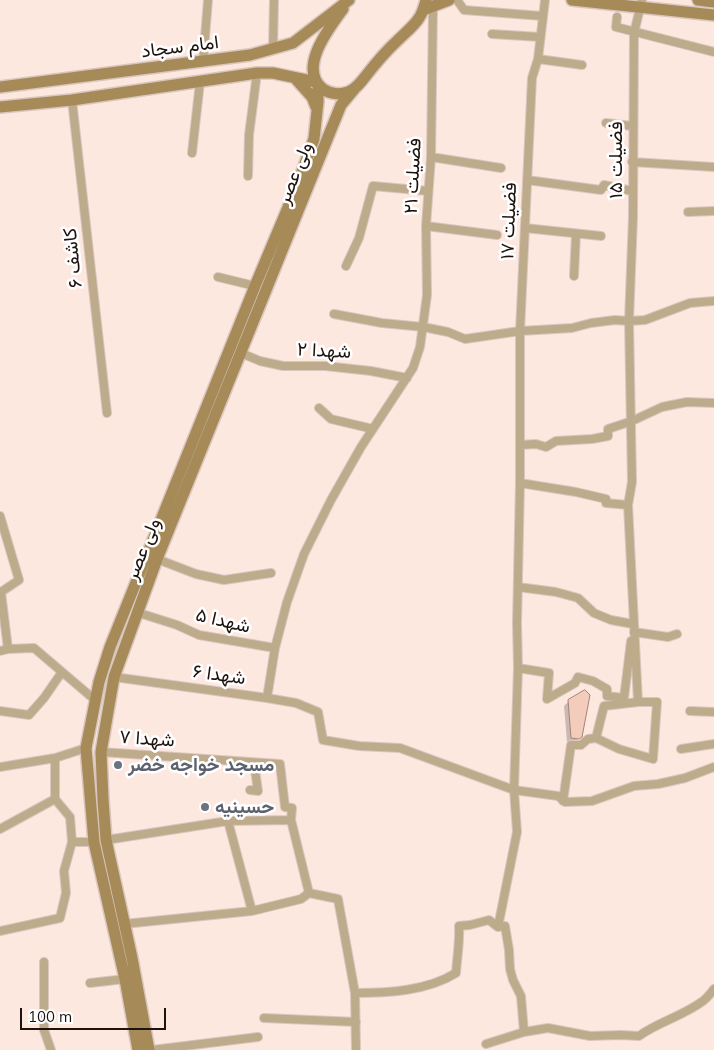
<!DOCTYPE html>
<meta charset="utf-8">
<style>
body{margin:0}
#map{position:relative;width:714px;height:1050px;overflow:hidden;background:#fde8e0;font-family:Mulish,sans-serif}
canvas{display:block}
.scale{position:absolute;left:20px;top:1008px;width:146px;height:22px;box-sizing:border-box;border:2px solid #1d120d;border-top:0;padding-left:6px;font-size:15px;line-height:18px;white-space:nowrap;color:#1d120d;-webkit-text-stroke:4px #fff;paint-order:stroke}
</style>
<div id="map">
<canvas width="714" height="1050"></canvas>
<div class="scale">100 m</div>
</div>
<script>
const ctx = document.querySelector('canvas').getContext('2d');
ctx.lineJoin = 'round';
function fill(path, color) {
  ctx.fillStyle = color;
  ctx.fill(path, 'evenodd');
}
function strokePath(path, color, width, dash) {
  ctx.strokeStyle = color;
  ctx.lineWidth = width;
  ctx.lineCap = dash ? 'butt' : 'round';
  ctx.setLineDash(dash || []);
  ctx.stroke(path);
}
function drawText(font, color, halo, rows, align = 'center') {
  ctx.font = font + ' Mulish,Vazirmatn,sans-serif';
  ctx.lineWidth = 5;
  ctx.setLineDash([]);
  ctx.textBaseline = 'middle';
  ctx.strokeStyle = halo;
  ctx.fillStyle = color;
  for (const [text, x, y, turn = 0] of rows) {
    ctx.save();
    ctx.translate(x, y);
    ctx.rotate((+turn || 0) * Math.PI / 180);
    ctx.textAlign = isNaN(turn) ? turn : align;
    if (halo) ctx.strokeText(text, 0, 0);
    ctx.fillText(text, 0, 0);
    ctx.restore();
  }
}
fill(new Path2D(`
 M569,701L581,736L573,743L567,742L564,706Z`), '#0003');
const building = new Path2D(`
 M585,690L590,695L582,737L579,739L571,738L568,700Z`);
fill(building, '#f4ccbb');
strokePath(building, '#a28376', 1);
const minor = new Path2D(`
 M457,0L464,10L542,16
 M617,17L616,27L714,52
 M492,34L540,37
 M273,49L274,0
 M538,59L582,65
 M203,61L208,0
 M72,100L107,413
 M606,123L632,126
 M192,153L200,82
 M431,157L501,168
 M632,162L714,167
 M248,176L249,135L257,73
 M527,180L601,190L604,185L632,191
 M688,212L714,211
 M426,226L497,235
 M525,228L601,236
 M346,266L359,238L373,186L428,191
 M574,276L576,234
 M218,277L255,286
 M334,314L382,323L423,327L448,332L465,339L520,331L572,328L591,323L615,320L629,321L645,320L690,303L714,301
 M241,353L260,361L283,366H325L371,371L407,378
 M319,408L331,419L373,429
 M520,445V331L532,78L538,59L545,0
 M520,483V445L536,444L546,447L556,441L592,439L608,436V429L632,421L662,407L687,402L714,403
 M0,516L19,580L1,592L8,649
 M157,559L196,574L224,580L271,573
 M518,587L556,592L578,598L594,613L611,620L633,624
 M136,612L177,625L199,635L275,648
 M634,632L668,637L677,634
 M0,651L8,649L34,648L95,700
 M518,668L517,623L520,483L576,492L606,499V503L628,505
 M114,677L267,698L296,703L318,712L323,740L359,746L400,748L514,790L558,796L565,802L592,801L634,786L658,784L685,778L714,767
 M267,698L275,648L287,602L304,554L331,500L361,447L413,368L420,347L427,295L426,226L431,157L433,6
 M638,702L628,505L632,482L629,321L633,217L634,33L642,0
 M0,711L29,715L44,698L62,672
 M690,711L714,712
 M681,749L714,744
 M101,752L280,764L285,807L292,808L291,820L309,893L301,899L252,911L124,924
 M0,767L55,758L86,748
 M250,790L258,791L254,763
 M563,801L571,745H581L588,739L596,738L619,749L653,759L657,702H638L604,706L596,738
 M0,829L55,799
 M106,840L228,821
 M72,842H94
 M309,893L338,899L355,993
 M252,911L228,821L291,820
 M498,927L517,832L514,790L518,668L549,673L547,699L575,683L578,677L593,681L607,689V696L624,698L631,641
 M0,931L60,918L66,893L64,871L72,842L70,817L55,799V758
 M44,962V1030L51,1050
 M90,983L125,979
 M264,1018L356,1022
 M486,1044L524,1032L548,1028L590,1036L621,1035L639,1036C658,1022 683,1016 703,1001C707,998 711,993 714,989
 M152,1050L258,1037
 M356,1050L355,993C388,993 427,991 456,973C457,957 460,942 459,926L470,925L489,920L498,927L505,926L509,950L510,969L513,980L521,996L524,1032`);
const secondary = new Path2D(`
 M572,0L714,15
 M698,0L714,2
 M343,9C329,28 297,69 323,89C330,94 340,95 348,92C356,89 360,83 365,77C375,64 386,51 398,40C405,33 414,26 419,18C423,12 424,7 426,0
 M423,10L449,0
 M295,78L312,97L316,107
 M0,87L250,55L293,43L349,0
 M0,107L72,100L257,73H273L316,82
 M138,1050L125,979L94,842L86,748L99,682L110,647L255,286L295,191L314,139L318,102V84
 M149,1050L132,958L106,840L103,800L101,752L114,677L157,559L341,105L356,87`);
strokePath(minor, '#d9c6be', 10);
strokePath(secondary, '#d9c6be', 14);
strokePath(minor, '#beab8b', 8);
strokePath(secondary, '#a68b59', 11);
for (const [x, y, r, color] of [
 [118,765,5,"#6b7280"],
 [205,807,5,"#6b7280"]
]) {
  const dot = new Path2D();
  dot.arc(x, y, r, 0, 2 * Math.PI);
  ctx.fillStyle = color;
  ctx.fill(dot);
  strokePath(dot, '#fff', 2);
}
drawText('19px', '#1d120d', '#fff', [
 ["امام سجاد",180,47,-7],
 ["فضیلت ۱۵",616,160,-90],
 ["ولی عصر",295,173,-68],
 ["فضیلت ۲۱",413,176,-87],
 ["فضیلت ۱۷",509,221,-88],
 ["کاشف ۶",73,258,-96],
 ["شهدا ۲",324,351,3],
 ["ولی عصر",143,549,-68],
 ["شهدا ۵",223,621,13],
 ["شهدا ۶",219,675,8],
 ["شهدا ۷",147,739,4]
]);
drawText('bold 19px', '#5b616d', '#fff', [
 ["مسجد خواجه خضر",128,765],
 ["حسینیه",215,807]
], 'left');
</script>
